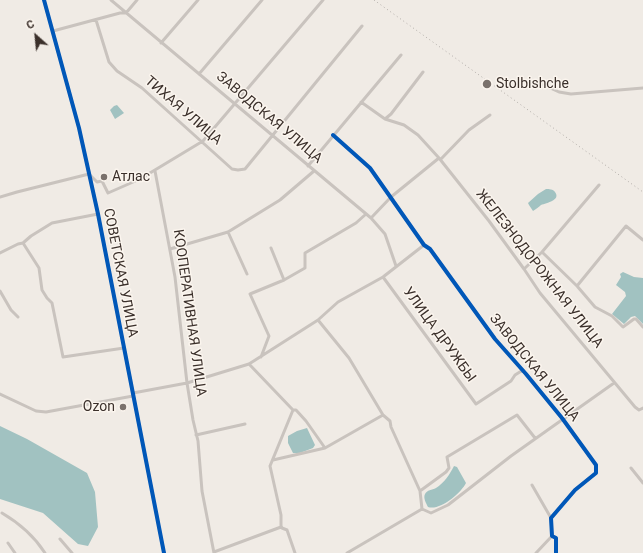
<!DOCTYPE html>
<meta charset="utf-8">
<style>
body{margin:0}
#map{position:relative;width:643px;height:553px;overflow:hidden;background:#f0ebe5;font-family:Roboto,sans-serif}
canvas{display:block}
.north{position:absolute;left:16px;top:16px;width:40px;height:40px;-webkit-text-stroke:3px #fbf5ee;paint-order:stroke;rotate:333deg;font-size:11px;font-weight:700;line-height:16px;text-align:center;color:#3b302b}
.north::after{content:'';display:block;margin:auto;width:14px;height:18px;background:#3b302b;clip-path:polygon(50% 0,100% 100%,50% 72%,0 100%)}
</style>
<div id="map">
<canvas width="643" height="553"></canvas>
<div class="north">С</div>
</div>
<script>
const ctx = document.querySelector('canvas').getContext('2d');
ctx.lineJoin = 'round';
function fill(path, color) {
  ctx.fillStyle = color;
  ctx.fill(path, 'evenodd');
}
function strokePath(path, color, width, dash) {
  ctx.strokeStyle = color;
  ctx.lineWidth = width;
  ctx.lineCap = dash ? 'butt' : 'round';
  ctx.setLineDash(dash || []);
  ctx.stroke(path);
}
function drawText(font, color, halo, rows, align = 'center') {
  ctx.font = font + ' Roboto,sans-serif';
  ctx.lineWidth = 3;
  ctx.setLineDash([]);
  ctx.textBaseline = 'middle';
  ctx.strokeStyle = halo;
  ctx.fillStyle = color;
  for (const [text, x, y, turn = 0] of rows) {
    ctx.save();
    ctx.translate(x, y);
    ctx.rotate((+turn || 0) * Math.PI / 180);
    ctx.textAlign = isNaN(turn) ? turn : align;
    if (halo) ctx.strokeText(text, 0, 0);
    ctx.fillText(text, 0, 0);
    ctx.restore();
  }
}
fill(new Path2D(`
 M117,105L124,113L115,119L110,110L114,106Z
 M546,189C549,189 553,189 555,192C561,200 547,203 541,205C539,207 536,209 533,211L529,205L528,203L538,194Z
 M623,272L634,277L643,278V324L635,316L631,317L624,324L612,314L626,296L625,292L616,285L621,277L620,274Z
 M0,426L27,439L87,473L95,492L98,527L88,546L78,544L43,513L0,499Z
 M307,428L315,445L313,448L300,453H293L288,443V436L297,431Z
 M454,466L457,467L466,483C461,493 440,511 428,507C426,503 423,498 425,494C427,490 432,490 436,488C444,483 450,474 454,466Z`), '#a1c2c1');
strokePath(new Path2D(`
 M44,0L79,128L98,214L164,553
 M111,0L371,218L385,234L396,266
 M96,20L109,62L117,71L142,88L232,169L238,170L245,169L362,26
 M53,31L120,13H126L137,0
 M161,43L198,0
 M423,72L391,114L385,119L404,125L418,135L439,158L489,221L524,269L540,293L635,407L639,410L643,408
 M199,74L262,0
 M537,82L559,92L571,94L643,88
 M361,102L385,119
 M333,135L370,168L424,245L430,249L495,339L526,374L562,418L596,465V473L575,490L551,518L552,536L556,538V553
 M308,166L401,55
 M155,171L175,277L187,383L193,420L198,441L202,491L214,553
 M90,175L97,182L102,181L108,193L140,179L203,141L323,0
 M0,197L17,192L89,174
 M371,218L391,197L439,158L441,159L469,130L490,115
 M228,232L247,274
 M23,243L39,268L42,290L47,298L52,303L63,357L124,348
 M271,248L284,280
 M170,249L228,232L280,200L314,171
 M542,252L577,286L595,307L612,316L623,327L634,319H636L643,327
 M0,253L18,244L23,243L31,236L52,223L98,214
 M524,269L542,252L599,185
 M383,277L476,404L511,381L515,375L523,370
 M577,286L626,226L643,240
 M0,291L11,310L18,317
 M318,320L349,358L383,415L390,421L391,427L420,491L422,509
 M261,357L269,336L250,294L284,280L305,268V253L356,223L366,214
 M249,364L293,410L270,466L281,515V526L282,528L287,530L295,553
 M133,393L187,383L249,364L318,320L338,302L383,277L424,245
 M0,394L36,411L46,412L133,396
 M293,410H296L306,421L325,448
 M196,435L245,424
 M273,460L325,448L383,415
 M631,468L643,483
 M532,485L551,518
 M420,491L446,472L449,468L447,457L517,415L535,438
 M422,509L431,513L448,505L511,456L614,383
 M2,513C19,523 34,536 45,553
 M60,539L72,553
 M8,543L15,553
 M214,552L281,527
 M347,553L422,509
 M536,553L552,536`), '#c9c3be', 3);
strokePath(new Path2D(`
 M374,0L643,192`), '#b1aca8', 1, [1, 3]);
strokePath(new Path2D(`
 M44,0L79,128L98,214L164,553
 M333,135L370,168L424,245L430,249L495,339L526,374L562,418L596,465V473L575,490L551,518L552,536L556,538V553`), '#0057b8', 4);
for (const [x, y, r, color] of [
 [487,84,5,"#7a716c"],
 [104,177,4,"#7a716c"],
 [123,407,4,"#7a716c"]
]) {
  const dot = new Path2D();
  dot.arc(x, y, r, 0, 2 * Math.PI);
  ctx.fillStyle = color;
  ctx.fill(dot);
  strokePath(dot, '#fbf5ee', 1.5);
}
drawText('14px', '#3b302b', '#fbf5ee', [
 ["Stolbishche",496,84],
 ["Атлас",112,177],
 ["Ozon",115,407,"right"]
], 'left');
drawText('14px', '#3b302b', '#fbf5ee', [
 ["ТИХАЯ УЛИЦА",183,111,41],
 ["ЗАВОДСКАЯ УЛИЦА",269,118,40],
 ["ЖЕЛЕЗНОДОРОЖНАЯ УЛИЦА",539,269,52],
 ["СОВЕТСКАЯ УЛИЦА",120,273,79],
 ["КООПЕРАТИВНАЯ УЛИЦА",189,313,82],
 ["УЛИЦА ДРУЖБЫ",439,335,54],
 ["ЗАВОДСКАЯ УЛИЦА",534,368,51]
]);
</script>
